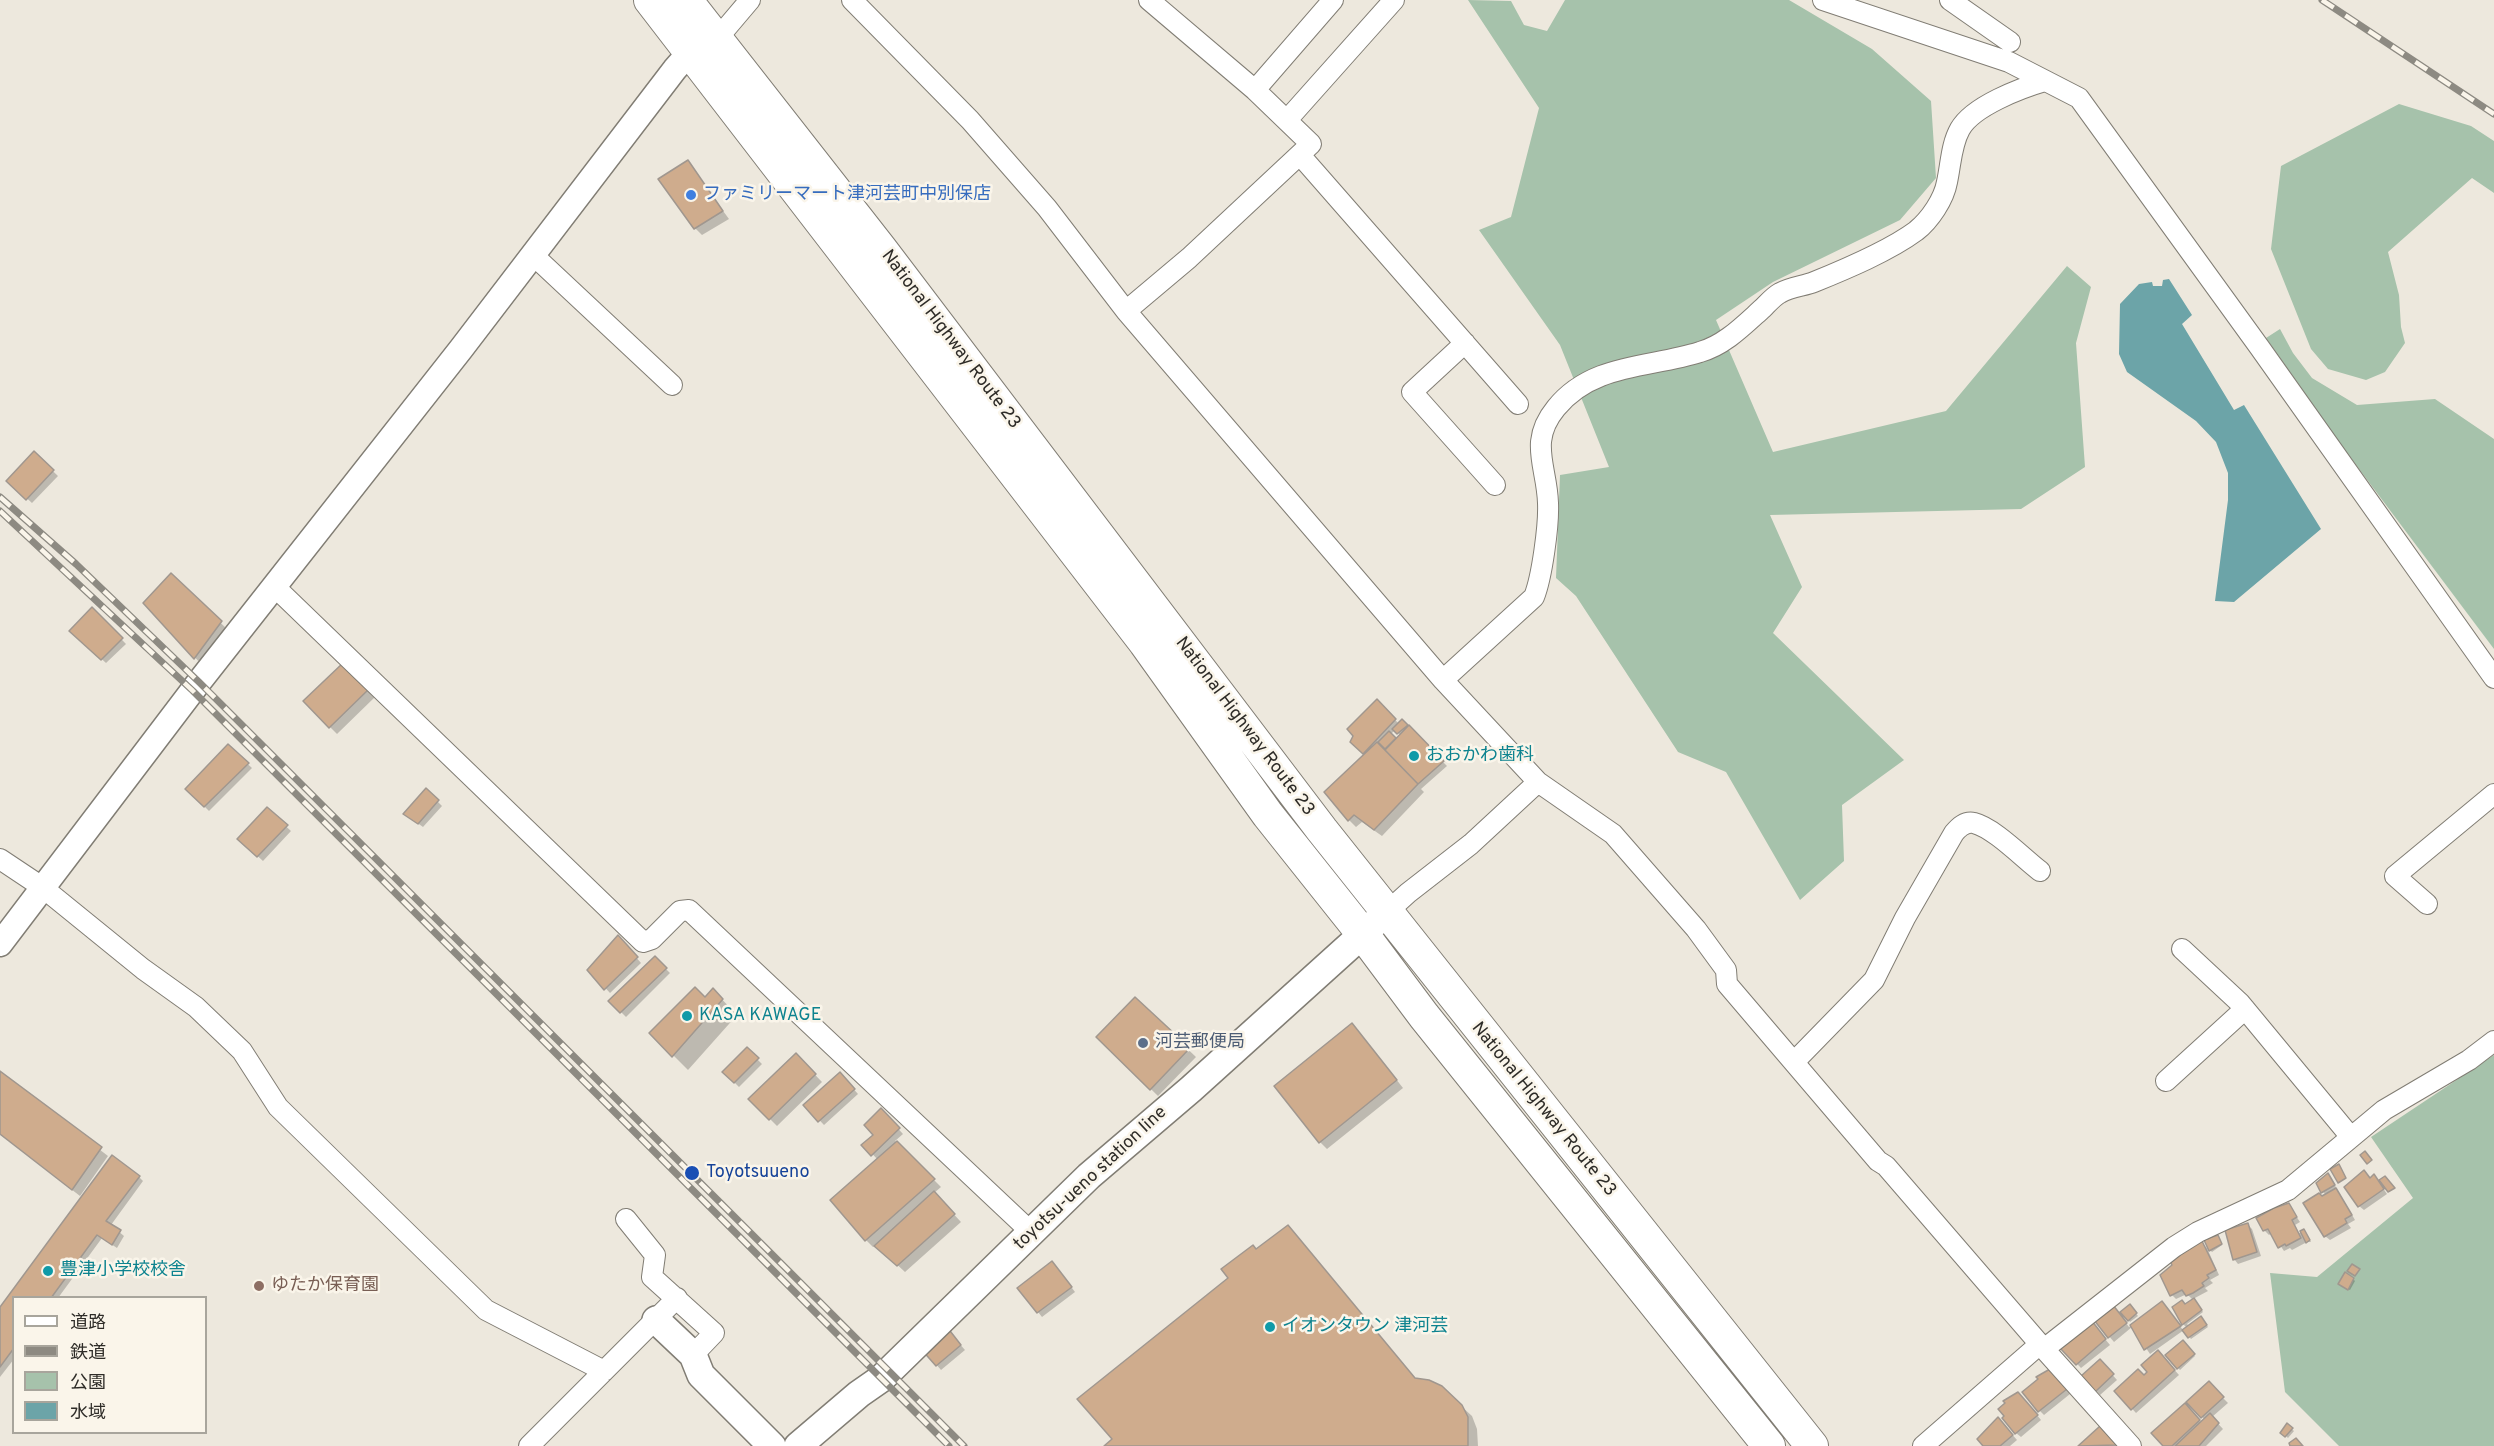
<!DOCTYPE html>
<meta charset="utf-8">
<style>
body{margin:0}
#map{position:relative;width:2494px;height:1446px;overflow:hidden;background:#ede8dd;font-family:Overpass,"Noto Sans JP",sans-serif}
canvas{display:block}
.legend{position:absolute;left:12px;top:1296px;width:195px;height:138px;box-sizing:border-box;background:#faf5ea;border:2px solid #a8a59c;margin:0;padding:8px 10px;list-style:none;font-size:18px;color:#2e2c28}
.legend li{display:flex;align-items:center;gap:12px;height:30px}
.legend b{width:30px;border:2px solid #a8a59c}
</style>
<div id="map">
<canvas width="2494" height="1446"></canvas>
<ul class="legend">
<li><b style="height:8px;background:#fff"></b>道路</li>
<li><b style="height:8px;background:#8d8a82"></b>鉄道</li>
<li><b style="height:16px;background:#a6c2ab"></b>公園</li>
<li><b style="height:16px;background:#6ca4a8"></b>水域</li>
</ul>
</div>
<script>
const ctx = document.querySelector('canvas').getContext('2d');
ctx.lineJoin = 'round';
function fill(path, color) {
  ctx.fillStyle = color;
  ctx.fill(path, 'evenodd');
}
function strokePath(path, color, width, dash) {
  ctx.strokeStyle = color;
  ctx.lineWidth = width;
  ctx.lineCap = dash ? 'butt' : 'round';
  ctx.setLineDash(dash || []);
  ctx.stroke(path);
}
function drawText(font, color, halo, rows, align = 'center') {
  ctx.font = font + ' Overpass,"Noto Sans JP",sans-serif';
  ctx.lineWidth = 5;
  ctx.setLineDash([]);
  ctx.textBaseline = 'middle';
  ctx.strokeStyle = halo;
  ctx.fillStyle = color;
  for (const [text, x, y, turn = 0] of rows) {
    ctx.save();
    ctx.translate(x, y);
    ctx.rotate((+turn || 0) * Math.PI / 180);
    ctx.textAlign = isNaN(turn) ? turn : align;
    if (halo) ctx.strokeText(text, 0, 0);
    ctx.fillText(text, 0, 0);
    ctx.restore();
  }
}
fill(new Path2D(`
 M1468,0L1511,1L1524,25L1547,31L1565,0H1789L1872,49L1931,101L1936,178L1900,220L1773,282L1716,320L1773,452L1946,411L2067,266L2091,287L2076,343L2085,467L2021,509L1770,515L1802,587L1773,633L1904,760L1842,805L1844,861L1800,900L1726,772L1678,752L1576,596L1556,578L1560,475L1609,467L1560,345L1479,230L1511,217L1539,108Z
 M2399,104L2471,126L2494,141V193L2472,178L2388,252L2399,295L2401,327L2405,343L2385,372L2366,380L2328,369L2311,349L2271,249L2281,166Z
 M2280,329L2293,353L2312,378L2357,405L2435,399L2494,439V649L2341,445L2266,338Z
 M2494,1055V1446H2339L2285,1392L2270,1273L2317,1277L2413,1198L2371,1137Z`), '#a6c2ab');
fill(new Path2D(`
 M2169,279L2192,315L2182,324L2234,410L2244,405L2321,529L2234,602L2215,601L2228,500V473L2216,442L2196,421L2127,372L2119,354L2120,304L2139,284L2152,282L2153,286H2162L2163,280Z`), '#6ca4a8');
fill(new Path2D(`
 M687,162L729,219L702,235L695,228Z
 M34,453L58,476L32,503L8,481Z
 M171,575L228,630L202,665L145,603Z
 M92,609L126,644L106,663L71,631Z
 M344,665L375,697L337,734L305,702Z
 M1377,701L1399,724L1402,721L1447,766L1421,789L1424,792L1382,836L1362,822L1356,827L1349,820L1366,755L1352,742ZM1395,730L1401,736L1397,740L1391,734ZM1381,749H1386L1392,756L1390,758Z
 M228,746L252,768L209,811L187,789Z
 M426,790L442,806L423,827L405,814Z
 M267,809L291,831L263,861L239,839Z
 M623,942L641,963L610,993L589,970Z
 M655,958L670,973L626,1017L610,1001Z
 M713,990L737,1015L688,1070L651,1033L705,999Z
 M1135,999L1196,1057L1158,1096L1098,1037Z
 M1359,1032L1403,1088L1327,1149L1320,1142Z
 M747,1049L762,1064L739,1087L724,1072Z
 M796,1055L822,1082L777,1126L750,1099Z
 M0,1073L108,1156L80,1196L0,1134Z
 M840,1074L858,1094L824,1125L805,1105Z
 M881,1110L903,1134L895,1141L941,1187L934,1193L961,1222L905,1272L876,1245L873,1247L866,1240L878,1160L864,1145L875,1135Z
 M139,1177L143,1181L111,1225L124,1236L117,1248L102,1238L58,1298H14V1359L0,1377V1310Z
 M2330,1177L2355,1220L2348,1224L2351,1228L2330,1240L2325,1236L2322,1198L2326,1195L2323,1192Z
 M2378,1181L2387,1194L2364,1210L2359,1206Z
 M2288,1204L2300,1222L2295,1225L2299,1233L2304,1231L2311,1242H2307L2292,1250L2290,1248L2284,1251L2272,1233L2269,1235L2264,1230Z
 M2247,1224L2252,1229L2261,1256L2238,1264L2234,1259Z
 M1288,1227L1416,1379L1461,1406L1472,1416L1477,1429L1478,1446H1106L1114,1440L1230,1279L1257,1251Z
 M2219,1239L2222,1245L2212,1252L2210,1250Z
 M2202,1243L2207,1248L2219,1275L2210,1280L2213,1283L2205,1288L2208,1291L2193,1299L2203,1312L2187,1324L2189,1326L2201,1318L2208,1327L2191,1339L2184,1330L2150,1354L2132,1327L2114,1342L2096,1321L2117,1311L2129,1327L2162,1303L2183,1330L2187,1328L2183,1324L2185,1305L2193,1300L2187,1294L2176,1299L2172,1295Z
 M1057,1268L1075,1292L1042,1317L1038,1312Z
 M2353,1279L2355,1281L2350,1290L2342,1286Z
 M2130,1306L2138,1316L2130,1322L2122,1312Z
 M2096,1328L2110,1345L2081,1368L2061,1347Z
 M951,1334L965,1350L941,1370L923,1349Z
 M2183,1342L2195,1356L2180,1370L2167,1356Z
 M2162,1356L2179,1375L2136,1413L2116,1391L2144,1377Z
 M2100,1361L2117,1380L2100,1395L2083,1376Z
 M2054,1376L2070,1394L2044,1415L2040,1411Z
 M2208,1383L2228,1403L2212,1417L2223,1429L2206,1446H2165L2185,1405L2201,1423L2205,1420L2188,1402Z
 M2023,1398L2041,1420L2021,1437L2016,1433L2007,1403Z
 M2002,1423L2017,1440L2010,1446H1985Z
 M2288,1426L2294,1431L2288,1438L2282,1432Z
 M2100,1428L2116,1446H2081Z`), '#0003');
const building = new Path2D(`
 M688,160L723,211L694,229L658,179Z
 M34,451L54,470L26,500L6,481Z
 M171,573L222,621L194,659L143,603Z
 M92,607L123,638L101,660L69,631Z
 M344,662L369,689L329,728L303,701Z
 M1377,699L1396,719L1363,754L1350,742L1353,736L1347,729Z
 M1402,719L1408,725L1397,734L1392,729Z
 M1409,725L1444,761L1418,784L1385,750Z
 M1389,731L1396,738L1385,749L1378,742Z
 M1377,742L1418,784L1374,830L1354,815L1348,821L1324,792Z
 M228,744L249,763L204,807L185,789Z
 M426,788L439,800L418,824L403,814Z
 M267,807L288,825L257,857L237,839Z
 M618,935L638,957L604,990L587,970Z
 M655,956L667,968L620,1013L608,1001Z
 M695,987L705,997L713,988L723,999L672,1057L649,1033Z
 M1135,997L1190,1048L1150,1090L1096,1037Z
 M1352,1023L1397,1080L1319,1143L1274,1086Z
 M747,1047L759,1058L734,1083L722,1072Z
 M796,1053L816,1074L769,1120L748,1099Z
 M0,1071L102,1147L72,1190L0,1134Z
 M840,1072L855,1089L818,1122L803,1105Z
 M881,1108L900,1128L871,1156L861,1145L873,1135L864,1125Z
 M897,1141L935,1179L865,1241L830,1200Z
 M2365,1151L2372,1160L2367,1164L2360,1155Z
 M112,1155L140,1176L106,1221L121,1230L112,1245L97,1235L51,1298H14V1348L0,1367V1307Z
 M2339,1164L2346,1178L2338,1183L2330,1169Z
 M2364,1170L2370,1178L2374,1174L2384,1189L2358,1207L2344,1187Z
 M2328,1173L2335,1185L2321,1193L2316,1183Z
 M2385,1176L2395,1188L2388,1192L2379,1180Z
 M2336,1188L2352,1215L2345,1219L2347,1223L2324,1237L2303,1203L2319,1193L2322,1196Z
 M934,1191L955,1214L897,1266L874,1246Z
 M2289,1203L2297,1217L2292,1220L2301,1238L2286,1246L2285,1244L2278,1248L2268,1229L2263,1231L2256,1218L2274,1208Z
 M2248,1223L2257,1252L2233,1260L2225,1230Z
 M1288,1225L1415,1378L1429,1380L1442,1386L1462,1405L1468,1417V1446H1104L1112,1439L1077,1399L1228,1278L1221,1269L1253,1245L1256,1249Z
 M2304,1229L2310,1240L2306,1243L2300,1231Z
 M2218,1235L2222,1244L2209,1251L2204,1240Z
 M2202,1241L2216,1270L2207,1275L2209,1278L2202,1283L2204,1286L2193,1293L2186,1296L2182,1290L2170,1296L2160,1275L2172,1265L2170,1261Z
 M1052,1261L1072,1287L1037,1313L1017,1288Z
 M2352,1264L2360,1269L2355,1276L2347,1271Z
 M2345,1272L2354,1278L2348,1290L2338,1284Z
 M2194,1298L2202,1310L2182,1325L2172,1307L2182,1300L2185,1304Z
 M2162,1301L2181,1326L2144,1350L2130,1325Z
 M2130,1304L2137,1313L2128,1321L2120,1312Z
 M2113,1305L2127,1323L2108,1338L2094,1320Z
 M2201,1316L2207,1325L2188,1338L2182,1330Z
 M2092,1321L2106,1339L2076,1365L2059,1347Z
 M947,1327L961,1345L936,1366L921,1349Z
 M2183,1340L2195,1354L2177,1369L2165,1355Z
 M2158,1350L2175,1370L2131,1410L2114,1391L2138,1369L2144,1375L2147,1372L2141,1365Z
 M2100,1359L2114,1374L2095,1392L2081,1376Z
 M2050,1369L2067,1389L2038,1412L2022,1392L2038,1379L2036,1377Z
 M2209,1381L2224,1397L2201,1418L2186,1402Z
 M2018,1392L2038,1415L2015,1434L2002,1418L2004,1416L1998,1409L2005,1403L2003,1401Z
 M2185,1403L2200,1420L2172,1446H2163L2151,1433Z
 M2210,1413L2219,1423L2199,1446H2175Z
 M1998,1417L2013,1435L2000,1446H1983L1977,1439Z
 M2287,1423L2293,1428L2285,1437L2280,1433Z
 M2100,1426L2117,1445L2078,1446Z
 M2296,1438L2303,1446H2290L2289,1443Z`);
fill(building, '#cfac8d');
strokePath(building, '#a0978f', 1.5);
const minor = new Path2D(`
 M852,0L970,120L1047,208L1126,311L1443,680L1538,782L1613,834L1696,929L1726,970L1727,984L1878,1161L1886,1166L2044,1349L2131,1446
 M1823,0L2009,62L2079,98L2260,348L2494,678
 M1950,0L2010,42
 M717,39L750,0
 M1255,90L1333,0
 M1287,120L1394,0
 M1300,155L1518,404
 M532,254L672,385
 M1126,311L1189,258L1311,144L1255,90L1149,0
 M1465,343L1412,392L1495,485
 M275,587L643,942L652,939L680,911L689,910L1031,1232
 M1443,680L1534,597C1542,577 1549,525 1548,503C1547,466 1528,442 1556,408C1592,363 1650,368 1700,352C1725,345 1744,325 1763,308C1768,303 1774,296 1780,293C1790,287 1804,286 1814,282C1846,269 1889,251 1916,231C1930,220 1944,199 1947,182C1951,164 1951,145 1960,129C1973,106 2021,88 2045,81
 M0,859L42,887L143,969L196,1007L242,1051L278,1107L486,1310L604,1371
 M2427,904L2395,876L2494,794
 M1386,913L1408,893L1471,844L1538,782
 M2182,949L2240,1003L2350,1136
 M1794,1062L1874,980L1905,918L1954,833C1959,827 1965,821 1974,823C1994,828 2023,858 2040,871
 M2166,1081L2245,1009
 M626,1219L655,1255L652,1277L714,1333L693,1355
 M2044,1349L2174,1247L2198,1232L2288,1190L2384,1110L2469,1060L2494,1041
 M529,1446L677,1298
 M1923,1446L2040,1344`);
const tertiary = new Path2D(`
 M0,944L199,682L461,349L675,69L690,52L705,45`);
const secondary = new Path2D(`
 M656,1320L693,1355L701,1375L772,1446
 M798,1446L859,1394L882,1378L1089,1176L1191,1089L1386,913`);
const trunk = new Path2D(`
 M650,0L1145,643L1268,815L1362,933L1424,1016L1769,1446
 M686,0L881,249L1322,830L1812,1446`);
strokePath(minor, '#817d74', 22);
strokePath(tertiary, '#817d74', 27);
strokePath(secondary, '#817d74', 30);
strokePath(trunk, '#817d74', 34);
strokePath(minor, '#fff', 20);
strokePath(tertiary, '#fff', 24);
strokePath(secondary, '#fff', 27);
strokePath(trunk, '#fff', 32);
const rail = new Path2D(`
 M2322,0L2494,114
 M0,497L76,564L199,682L964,1446
 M0,511L193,691L949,1446`);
strokePath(rail, '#8d8a82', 7);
strokePath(rail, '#faf5ea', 4.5, [14]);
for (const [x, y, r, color] of [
 [691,195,6,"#3f7fe0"],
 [1414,756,6,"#0f9aa8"],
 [687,1016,6,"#0f9aa8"],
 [1143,1043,6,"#5c6f8a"],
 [692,1173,8,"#1a4fb4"],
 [48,1271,6,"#0f9aa8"],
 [259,1286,6,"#8d6e63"],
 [1270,1327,6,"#0f9aa8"]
]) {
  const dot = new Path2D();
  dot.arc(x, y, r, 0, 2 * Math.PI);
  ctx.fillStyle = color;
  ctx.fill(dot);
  strokePath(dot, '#faf5ea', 2);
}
drawText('18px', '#366cbe', '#faf5ea', [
 ["ファミリーマート津河芸町中別保店",703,195]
], 'left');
drawText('18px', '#2e2c28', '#faf5ea', [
 ["National Highway Route 23",950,340,53],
 ["National Highway Route 23",1244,727,53],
 ["National Highway Route 23",1543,1110,51],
 ["toyotsu-ueno station line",1091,1179,-43]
]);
drawText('18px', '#0d838f', '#faf5ea', [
 ["おおかわ歯科",1426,756],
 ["KASA KAWAGE",699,1016],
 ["豊津小学校校舎",60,1271],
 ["イオンタウン 津河芸",1282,1327]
], 'left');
drawText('18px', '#4e5e75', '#faf5ea', [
 ["河芸郵便局",1155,1043]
], 'left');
drawText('18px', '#164399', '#faf5ea', [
 ["Toyotsuueno",706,1173]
], 'left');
drawText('18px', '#785e54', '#faf5ea', [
 ["ゆたか保育園",271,1286]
], 'left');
</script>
